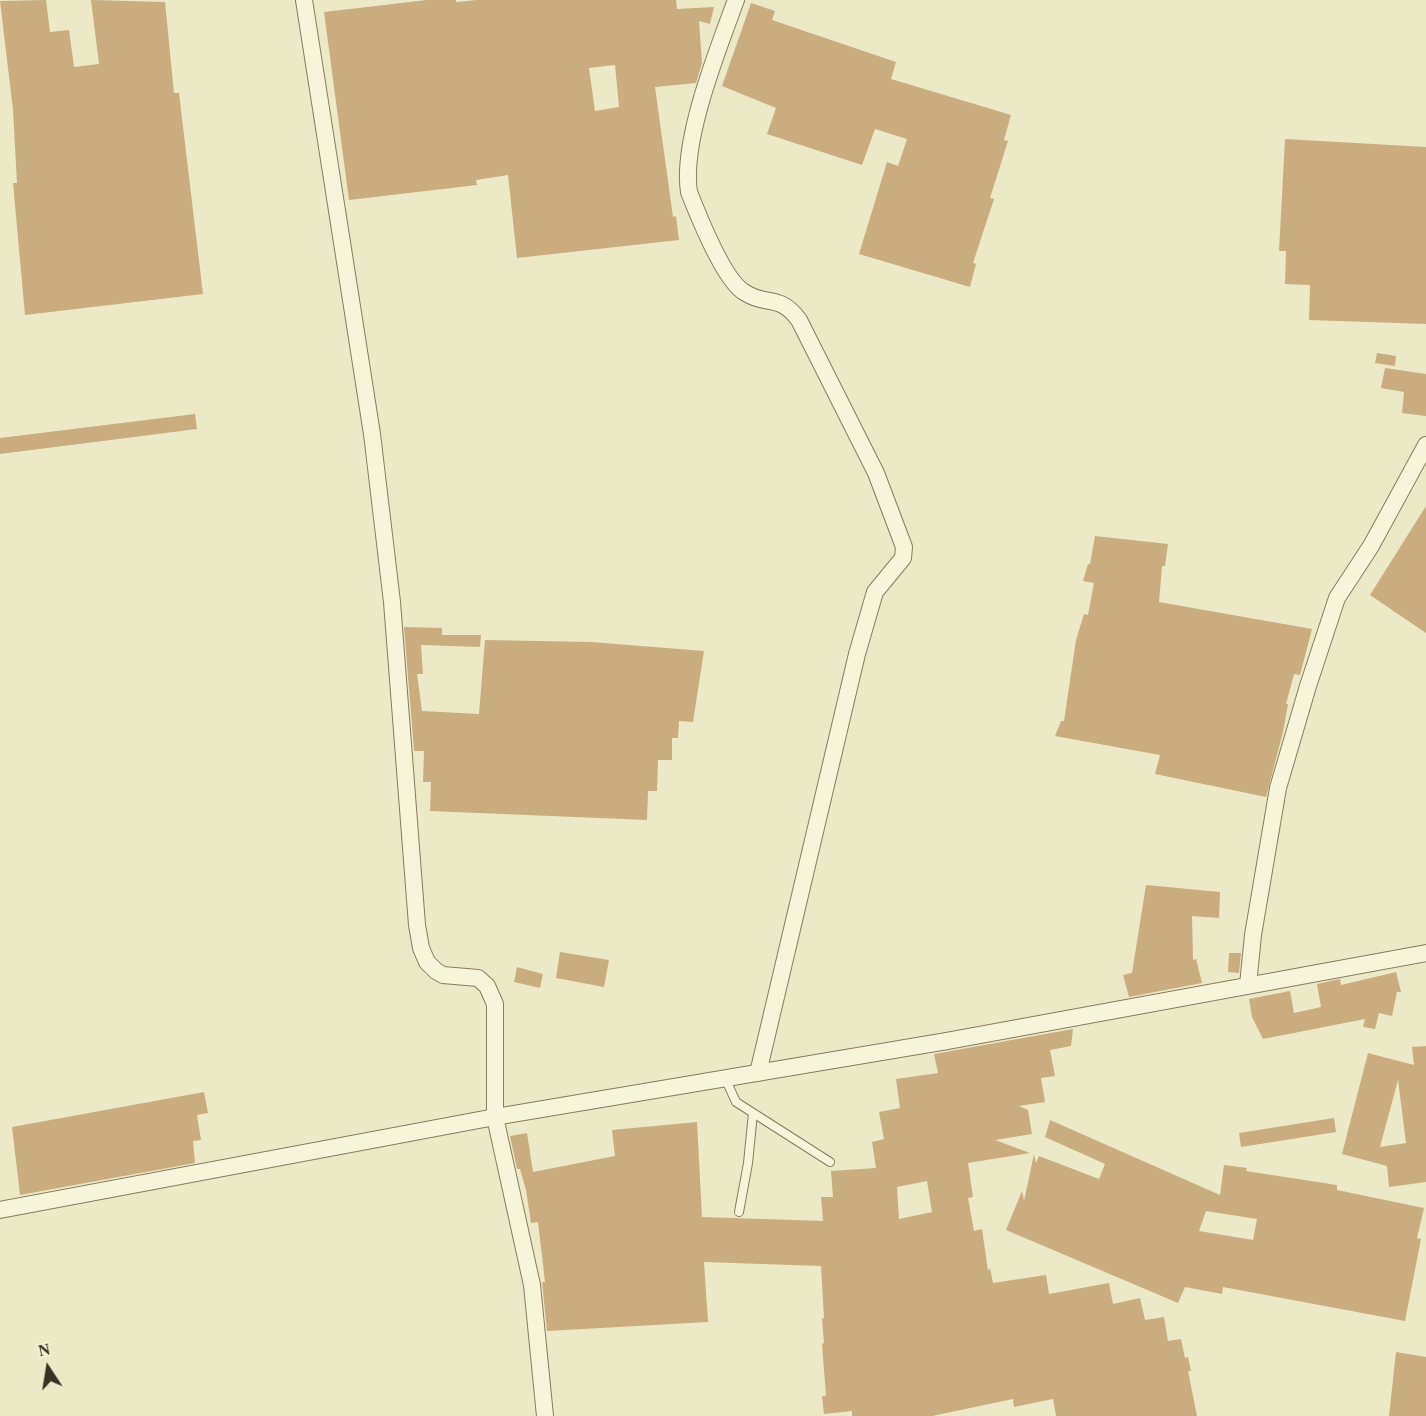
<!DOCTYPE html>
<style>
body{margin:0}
#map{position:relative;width:1426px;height:1416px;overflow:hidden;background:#ece9c6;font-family:"Times New Roman",serif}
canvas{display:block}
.north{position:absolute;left:18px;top:1338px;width:60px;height:60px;-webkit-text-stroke:4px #f4f2d5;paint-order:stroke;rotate:348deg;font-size:16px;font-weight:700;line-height:24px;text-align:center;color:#383120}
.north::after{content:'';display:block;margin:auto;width:21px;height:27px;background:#383120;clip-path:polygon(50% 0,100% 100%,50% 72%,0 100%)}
</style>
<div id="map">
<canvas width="1426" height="1416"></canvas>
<div class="north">N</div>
</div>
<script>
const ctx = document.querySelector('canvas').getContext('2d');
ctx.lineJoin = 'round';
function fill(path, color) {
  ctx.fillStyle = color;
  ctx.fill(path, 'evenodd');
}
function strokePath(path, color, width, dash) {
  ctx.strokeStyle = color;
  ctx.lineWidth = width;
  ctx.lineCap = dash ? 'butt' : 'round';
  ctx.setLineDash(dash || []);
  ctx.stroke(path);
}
fill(new Path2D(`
 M46,0L50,32L69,30L74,67L99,64L91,0L165,2L174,93H179L203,294L25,315L13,183H17L13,110L0,1Z
 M427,0H456V2L477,0H676L677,9L714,7L710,24L699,21L702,63L696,83L655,87L673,217L676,216L679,240L517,258L508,175L476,180L477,185L349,200L324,12ZM615,65L619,107L595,111L589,68Z
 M751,3L775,11L772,20L896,62L891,79L1011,115L1004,140L1008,141L990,198L994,199L973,263L976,264L970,287L859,254L887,162L898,166L907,139L875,129L862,165L767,134L776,108L722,86Z
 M1285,139L1426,147V324L1309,320L1310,285L1285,284L1286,251H1279Z
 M1377,353L1396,356L1395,366L1375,363Z
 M1385,368L1426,374V416L1402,413L1404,392L1381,388Z
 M195,414L197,429L0,454V438Z
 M1426,506V633L1370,595Z
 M1095,536L1168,544L1165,566H1162L1159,602L1312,629L1300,675L1294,674L1286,704H1288L1283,732L1266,797L1155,774L1160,755L1055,736L1061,721H1064L1076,640L1084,614L1088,615L1094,583L1083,581L1088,564H1090Z
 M404,627L442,628V635H481L480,647L421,645L423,674H417L422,711L479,714L485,640L591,642L704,651L693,722L679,721L678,738H672V760H658L657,791H648L647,820L430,811L431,782H423L424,751H414Z
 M1146,885L1220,892L1219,918L1192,916L1193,960L1196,959L1202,983L1129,997L1123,975L1132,973Z
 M560,952L609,960L604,987L556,978Z
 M1229,953H1241L1239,973L1228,972Z
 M517,967L543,974L540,988L514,982Z
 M1396,972L1401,992H1397L1392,1016L1379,1013L1375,1029L1363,1027L1365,1019L1263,1039L1252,1017L1249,999L1290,991L1294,1013L1321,1007L1317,984L1340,979L1341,985Z
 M1073,1029L1071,1046L1050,1050L1055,1076L1041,1078L1045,1102L1019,1106L1028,1110L1032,1134L995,1140L1030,1153L968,1163L973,1197L968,1198L974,1231L982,1229L988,1271L990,1268L993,1283L1046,1275L1049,1294L1109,1283L1113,1304L1140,1298L1145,1320L1164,1317L1168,1341L1181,1339L1185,1358L1188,1357L1191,1371H1188L1197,1416H1056L1053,1399L1014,1407L1013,1399L932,1416H852V1411L824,1414L822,1396H826L822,1344L824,1343L822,1319L824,1318L821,1266L704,1262L708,1322L547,1331L542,1282H545L538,1222L531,1223L526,1190L520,1169H517L510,1136L527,1133L533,1172L615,1156L612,1130L697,1122L702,1217L823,1221L821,1197H833L831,1171L876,1168L872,1142L884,1139L879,1112L900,1108L896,1079L938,1073L934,1054ZM927,1181L932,1212L899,1219L897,1187Z
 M1426,1046V1182L1389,1187L1387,1166L1342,1154L1368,1053L1414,1065L1412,1047ZM1398,1080L1406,1143L1380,1147Z
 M204,1092L208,1113L197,1115L201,1140L193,1141L195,1163L20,1195L12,1127Z
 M1334,1118L1336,1132L1241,1147L1239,1133Z
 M1050,1120L1220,1195L1224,1165L1247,1168L1246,1171L1337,1185V1190L1424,1208L1417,1238L1421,1239L1405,1321L1223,1287L1222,1294L1185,1287L1178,1303L1006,1230L1022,1191L1024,1201L1034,1154L1036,1163L1039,1156L1099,1179L1105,1164L1045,1137ZM1206,1211L1257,1219L1253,1240L1199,1231Z
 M1396,1352L1426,1357V1416H1389Z`), '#c9ad7e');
const service = new Path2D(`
 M725,1078L736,1102L830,1162
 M739,1212L748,1163L753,1113`);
const minor = new Path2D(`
 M304,0L372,434L392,602L417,925L421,948L427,962L436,971L443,975L478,978L487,986L495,1004V1117L532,1285L545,1416
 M736,0C718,49 681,141 689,192C698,215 724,280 744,292C766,307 779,293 799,320L876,473L904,547L903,558L875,592L857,654L758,1073
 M1248,985L1253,935L1278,788L1308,686L1337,598L1371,546L1426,445
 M0,1210L495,1117L947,1041L1426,953`);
strokePath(service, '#877c5c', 10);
strokePath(minor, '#877c5c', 18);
strokePath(service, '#f7f5d9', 8);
strokePath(minor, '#f7f5d9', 16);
</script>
